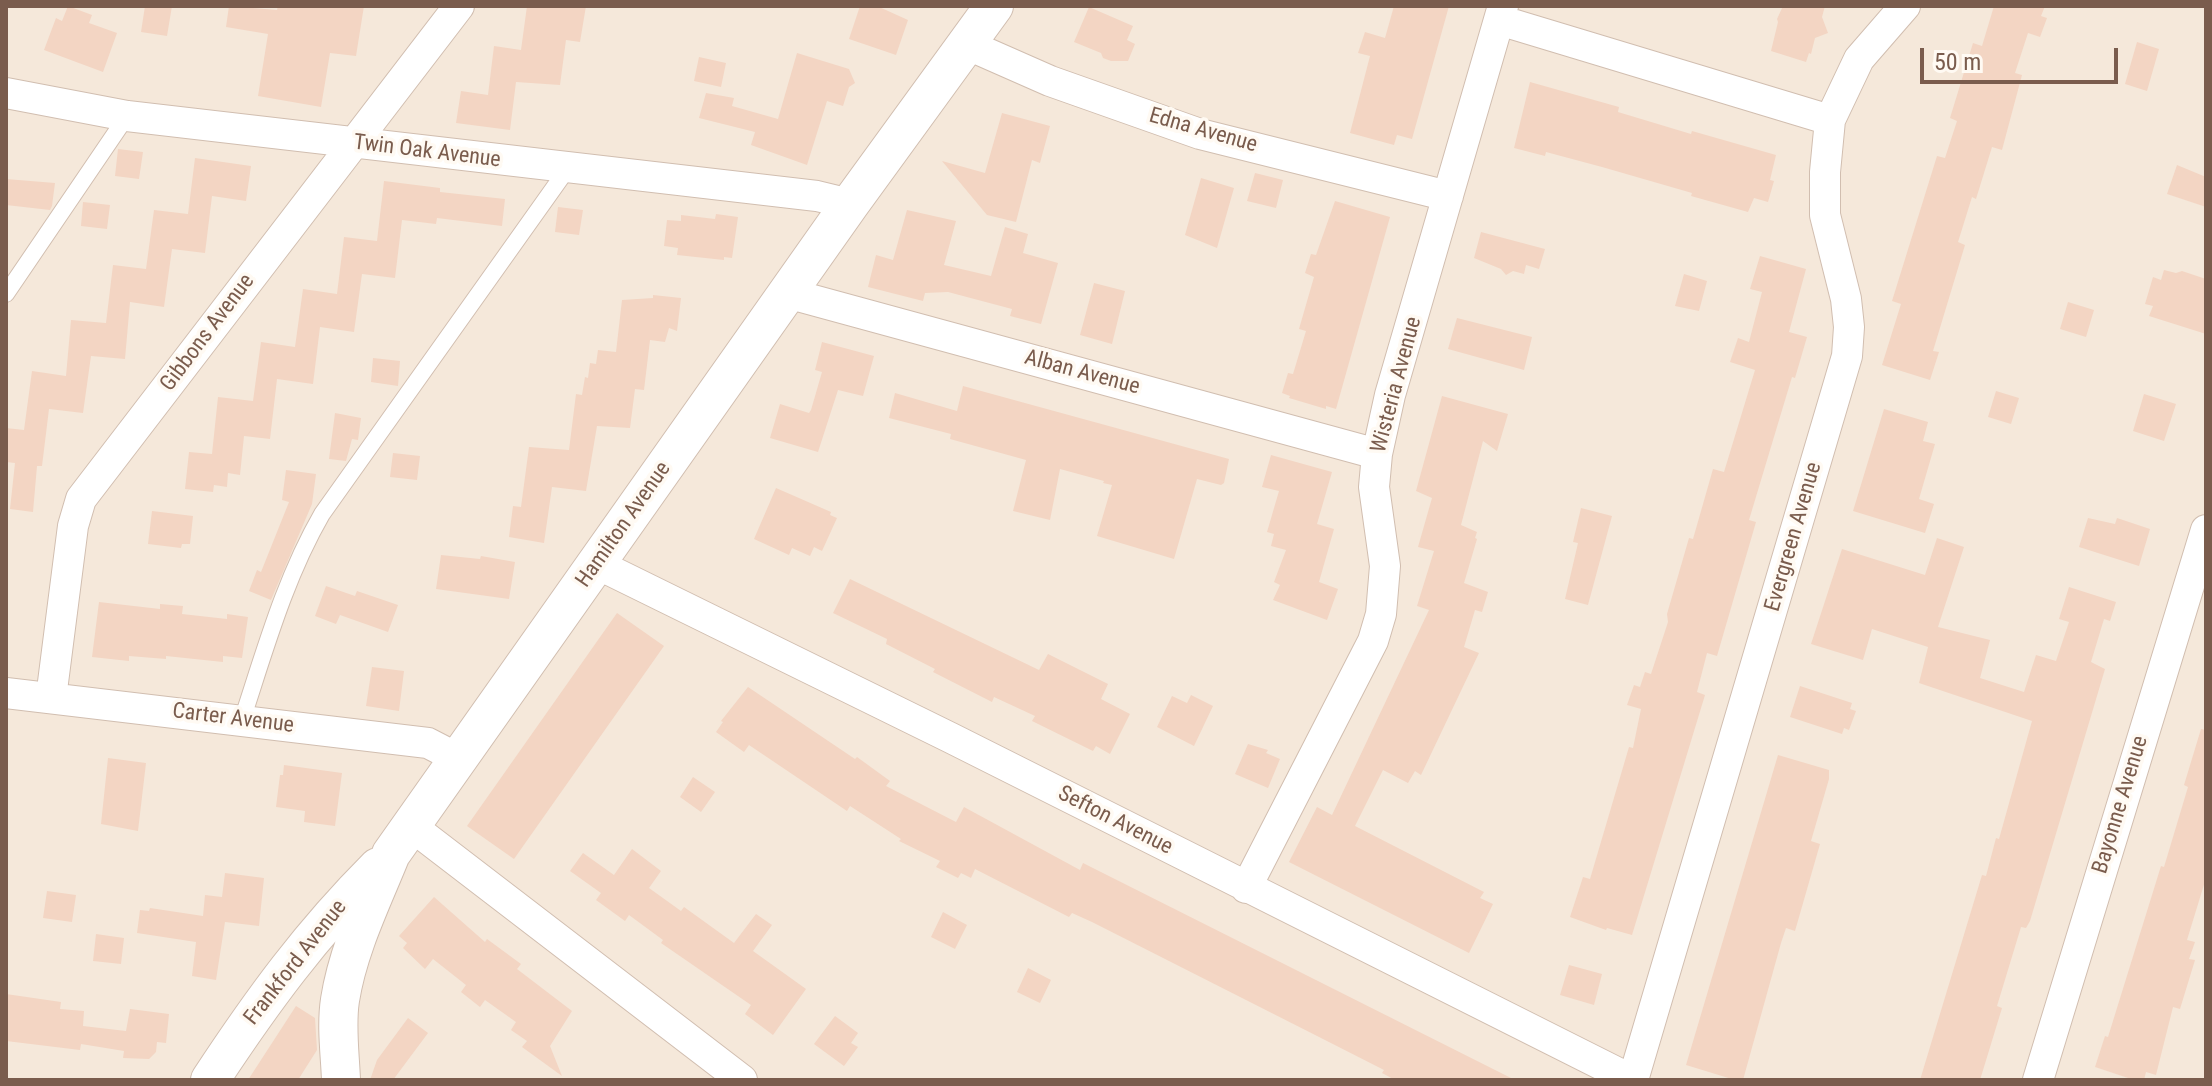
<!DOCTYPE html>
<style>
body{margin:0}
#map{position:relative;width:2212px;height:1086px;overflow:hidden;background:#fdf6ec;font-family:"Roboto Condensed",sans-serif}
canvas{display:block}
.frame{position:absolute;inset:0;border:8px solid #7a5c4d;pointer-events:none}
.scale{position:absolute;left:1920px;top:48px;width:198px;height:36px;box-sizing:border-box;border:4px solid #7a5c4d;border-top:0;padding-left:10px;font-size:24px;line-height:28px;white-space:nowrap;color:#7a5c4d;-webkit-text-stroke:6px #fffaf3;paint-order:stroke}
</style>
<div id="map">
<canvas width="2212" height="1086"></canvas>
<div class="frame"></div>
<div class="scale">50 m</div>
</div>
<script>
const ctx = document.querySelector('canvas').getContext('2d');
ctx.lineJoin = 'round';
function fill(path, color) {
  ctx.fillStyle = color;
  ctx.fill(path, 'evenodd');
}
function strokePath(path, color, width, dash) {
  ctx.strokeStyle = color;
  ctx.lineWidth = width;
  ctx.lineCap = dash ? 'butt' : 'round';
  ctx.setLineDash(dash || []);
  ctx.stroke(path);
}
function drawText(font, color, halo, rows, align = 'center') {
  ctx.font = font + ' "Roboto Condensed",sans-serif';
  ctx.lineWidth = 7;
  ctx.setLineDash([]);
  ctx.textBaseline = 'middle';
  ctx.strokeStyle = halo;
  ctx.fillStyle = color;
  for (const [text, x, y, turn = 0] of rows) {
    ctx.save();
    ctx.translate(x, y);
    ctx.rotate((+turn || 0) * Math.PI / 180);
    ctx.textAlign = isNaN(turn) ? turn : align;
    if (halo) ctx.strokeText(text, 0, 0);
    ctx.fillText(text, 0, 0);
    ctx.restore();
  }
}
fill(new Path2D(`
 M6,6H2206V1080H6Z`), '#f5e8da');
fill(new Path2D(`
 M68,6L92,15L89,23L117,33L103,72L44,50L56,18L62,21Z
 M145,6H172L167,36L141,32Z
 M229,6L277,10L278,6H364L356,56L330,53L321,107L258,96L268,34L226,27Z
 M527,6H586L580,42L566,40L560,85L516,82L510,130L456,123L461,91L488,95L494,46L521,50Z
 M860,6H877L908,20L896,55L849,39Z
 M1394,6H1449L1412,139L1397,135L1394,145L1350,133L1370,56L1358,53L1365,32L1385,38Z
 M1783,6H1825L1822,17L1828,33L1815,38L1811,54L1809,53L1806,62L1771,51L1778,22L1777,19Z
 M1994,6H2045L2041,16L2047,18L2040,37L2028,33L2015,73L2022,75L2002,150L1992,147L1976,199L1972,197L1958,242L1965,245L1933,351L1939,352L1930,380L1882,365L1901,304L1892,301L1937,156L1945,158L1957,121L1950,118L1973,43L1982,46Z
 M1089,7L1133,26L1127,40L1135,44L1128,61H1111L1103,58L1101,53L1074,42Z
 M2137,42L2159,49L2147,91L2125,84Z
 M797,53L849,69L855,83L849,87L843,106L827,101L807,165L751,145L755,132L699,118L706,93L734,98L732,106L778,119Z
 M699,57L726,63L721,87L694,81Z
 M1530,82L1619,107L1618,112L1691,134L1692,131L1776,155L1770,180L1774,181L1768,202L1754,198L1748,212L1691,196L1692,193L1602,167L1546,152L1545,156L1514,148Z
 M1002,113L1050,126L1040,163L1032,160L1016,222L987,215L942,161L985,173Z
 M118,149L143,152L139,179L115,176Z
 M195,158L251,166L246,201L212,196L205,253L172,249L164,307L130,302L125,359L91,356L83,413L49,409L42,466H37L33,512L10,509L15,463L6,462V428L24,430L32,371L66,376L71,320L106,323L113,265L146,269L154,210L188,214Z
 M2177,165L2206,177V207L2167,194Z
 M1255,173L1283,180L1276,208L1247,201Z
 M1201,178L1234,188L1217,248L1185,235Z
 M6,179L55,183L52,206L50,210L6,205Z
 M384,181L440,188V192L505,199L502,226L437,218L436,224L402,220L395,278L362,274L354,332L320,327L313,384L277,379L270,439L244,436L240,475L228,473L227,487L214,485L213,492L185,489L189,452L212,454L218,397L253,401L261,342L295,347L303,289L337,294L344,237L377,241Z
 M1335,201L1390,217L1336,409L1326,406V409L1289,398L1290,396L1282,393L1288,373L1293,374L1306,331L1299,329L1314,277L1305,273L1311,254L1316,255Z
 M83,202L110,205L107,229L81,226Z
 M558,207L583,210L579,235L555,232Z
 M907,210L956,221L944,265L991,276L1005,227L1028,234L1023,253L1058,263L1041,324L1010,316L1012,309L948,292L925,293L923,301L868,287L876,255L893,260Z
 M716,214L738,217L732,258L724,257V260L677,255L678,248L664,246L667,220L681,221V215L715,219Z
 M1481,232L1545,249L1539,269L1526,265L1524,274L1513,271L1506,275L1501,269L1474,258Z
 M1760,256L1806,269L1789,332L1807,337L1795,378L1792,377L1749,520L1756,522L1717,656L1707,653L1697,692L1705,695L1632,935L1607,928L1606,930L1570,917L1583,877L1590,879L1629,747L1633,748L1641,709L1627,705L1634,685L1640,687L1645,672L1651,674L1668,622L1667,614L1689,538L1693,539L1713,469L1724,472L1755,370L1730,362L1738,338L1749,342L1762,292L1750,289Z
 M2164,270L2176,273L2182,271L2206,279V334L2149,316L2153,306L2145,304L2153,277L2161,280Z
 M1684,274L1707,281L1699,311L1675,306Z
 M1094,283L1125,291L1112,344L1080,335Z
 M653,295L681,298L677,331L669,328L665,342L650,340L644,390L635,389L630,428L597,426L586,491L552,487L544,543L509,537L513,506L521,507L529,447L569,450L576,394L582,395L585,377L588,378L590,363L596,364L598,350L616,352L622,300L653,298Z
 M2068,302L2094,310L2086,337L2060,329Z
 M1457,318L1532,337L1524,370L1448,349Z
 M822,342L874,356L863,396L838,390L818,452L770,438L780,404L809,413L811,410L822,372L815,370Z
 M373,358L400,361L398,386L371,382Z
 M963,386L1229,459L1224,483L1221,485L1197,479L1174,559L1097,536L1112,485L1103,483L1104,481L1060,469L1050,520L1013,511L1026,460L950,439L951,434L889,418L895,393L957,411Z
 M1996,391L2019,398L2011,424L1988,417Z
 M2144,394L2176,404L2164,441L2133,431Z
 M1442,396L1508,414L1497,451L1483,441L1461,525L1477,532L1475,538L1477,539L1464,583L1488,592L1482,612L1475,610L1464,647L1479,653L1421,775L1415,771L1408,783L1383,770L1355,826L1484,892L1480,898L1493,904L1469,953L1289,862L1317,807L1332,815L1429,610L1417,606L1434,551L1418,547L1432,498L1416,491Z
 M1884,409L1928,422L1923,441L1935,444L1919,499L1934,504L1925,533L1853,511Z
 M335,413L361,418L358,440L352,439L346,461L329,459Z
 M393,453L420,456L417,480L390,477Z
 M1271,455L1332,472L1317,524L1334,529L1319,582L1338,589L1327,620L1273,600L1280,585L1274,582L1286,550L1271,546L1274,534L1267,532L1279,491L1262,487Z
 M286,470L316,474L312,504L271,600L249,591L257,570L261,572L289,502L282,500Z
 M776,488L831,512L830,515L837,518L822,551L814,547L810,556L792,548L789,555L754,539Z
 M1581,508L1612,516L1588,605L1565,599L1578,543L1573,542Z
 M152,511L193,516L190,544H182L181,548L148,544Z
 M2088,518L2115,524L2117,518L2150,529L2139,566L2079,547Z
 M1937,538L1964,547L1938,627L1990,640L1980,678L2024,692L2036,655L2056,661L2069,622L2059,619L2069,587L2116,602L2110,621L2104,619L2091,662L2105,669L2030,921L2026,928L2021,927L1997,1006L2002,1008L1980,1080H1920L1982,875L1986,876L1996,838L1999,839L2032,721L1919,683L1928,647L1872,629L1863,660L1811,644L1842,549L1925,575Z
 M441,555L480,559L481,556L515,562L509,599L436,589Z
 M850,579L1039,670L1048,654L1108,684L1101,699L1130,714L1110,754L1096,746L1093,751L1032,721L1035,716L994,697L992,702L933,672L935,669L886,644L887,639L833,613Z
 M326,586L355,596L357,591L398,605L388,632L340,615L336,624L315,616Z
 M99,602L160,609V604L183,606L182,614L227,619V614L248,617L242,658L223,656V662L166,656V659L129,656V661L92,657Z
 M617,613L664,646L514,859L467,826Z
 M372,667L404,671L399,711L366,706Z
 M1800,686L1852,703L1850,709L1856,711L1849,730L1844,728L1842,734L1790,717Z
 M748,687L855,759L857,757L890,781L886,786L956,822L964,807L1080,870L1083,863L1515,1080H1395L1382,1073L1384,1070L1323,1039L1092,922L1072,913L1069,917L975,869L971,878L961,873L958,878L936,867L940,861L899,841L901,839L850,806L847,811L749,745L744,752L716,732L723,722L721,721Z
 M1191,695L1213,706L1194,746L1157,727L1172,696L1187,703Z
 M2201,729L2206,730V878L2187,940L2195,942L2189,959L2195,960L2180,1009L2173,1007L2156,1075L2146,1072L2144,1080H2134L2095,1067L2105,1036L2108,1037L2161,866L2164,867L2188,787L2184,785Z
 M1248,744L1268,750L1266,753L1280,759L1268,788L1235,774Z
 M1778,755L1829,770V779L1811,841L1820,844L1795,931L1786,928L1781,943L1743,1080H1735L1686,1065Z
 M108,758L146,763L138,831L101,824Z
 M284,765L342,773L335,826L304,822L305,811L276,807L280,775H283Z
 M693,777L715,792L701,812L680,797Z
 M632,849L661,871L649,888L681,911L684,907L734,943L756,914L772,925L753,951L806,989L773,1035L745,1014L751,1005L661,943L663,940L629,915L625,921L596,900L601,893L570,871L583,853L614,875Z
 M225,873L264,878L259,926L225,922L216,980L192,976L196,942L137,933L140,910L149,911L150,908L203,916L205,895L222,897Z
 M47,891L76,895L72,922L43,918Z
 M434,897L485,942L487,939L521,964L517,969L572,1011L550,1046L562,1076L522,1047L527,1041L511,1030L516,1022L485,1000L480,1007L461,992L466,985L433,959L425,969L403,948L407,943L399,936Z
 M943,912L967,925L955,949L931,937Z
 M96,934L124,938L121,964L93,961Z
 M1569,965L1602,974L1594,1005L1560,995Z
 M1028,968L1051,980L1040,1003L1017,992Z
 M6,994L61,1002L60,1009L84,1011L83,1026L126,1031L130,1009L169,1014L166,1043L157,1042L156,1052L149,1059L123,1058L124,1051L81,1044L80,1050L6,1041Z
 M296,1006L315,1018L317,1050L298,1080H248Z
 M835,1016L858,1033L851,1043L858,1047L844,1066L814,1044Z
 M408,1018L428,1033L393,1080H370L377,1060Z`), '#f3d5c3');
const service = new Path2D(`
 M6,294L127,116
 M242,720C265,650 285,578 322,514L568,168`);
const minor = new Path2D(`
 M1499,20L1830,120
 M966,44L1050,81L1200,134L1448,196
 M6,93L127,116L817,196L850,204
 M787,293L1377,454
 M597,564L951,738L1632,1080
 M6,693L428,743L457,758
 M51,698L73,526L81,499L459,6
 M411,826L742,1080
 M1246,888L1373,641L1381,614L1385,566L1374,487L1377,454L1390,395L1503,6
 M1633,1080L1847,356L1849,327L1846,299L1825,215V172L1830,120L1859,59L1905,6
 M2038,1080L2206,530`);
const tertiary = new Path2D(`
 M210,1080C262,1001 311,934 378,867
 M341,1080C340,1054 336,1026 340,1000C348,949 372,901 391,854L850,204L994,6`);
strokePath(service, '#d1beb0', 18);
strokePath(minor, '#d1beb0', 32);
strokePath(tertiary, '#d1beb0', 40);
strokePath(service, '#fff', 16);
strokePath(minor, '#fff', 30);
strokePath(tertiary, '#fff', 38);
drawText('22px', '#7a5c4d', '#fffaf3', [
 ["Edna Avenue",1203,131,16],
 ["Twin Oak Avenue",427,152,7],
 ["Gibbons Avenue",208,333,-53],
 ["Alban Avenue",1082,373,15],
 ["Wisteria Avenue",1397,385,-75],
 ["Hamilton Avenue",624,525,-55],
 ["Evergreen Avenue",1794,537,-74],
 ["Carter Avenue",233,719,7],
 ["Bayonne Avenue",2121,805,-73],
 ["Sefton Avenue",1115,821,27],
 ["Frankford Avenue",296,963,-52]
]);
</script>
